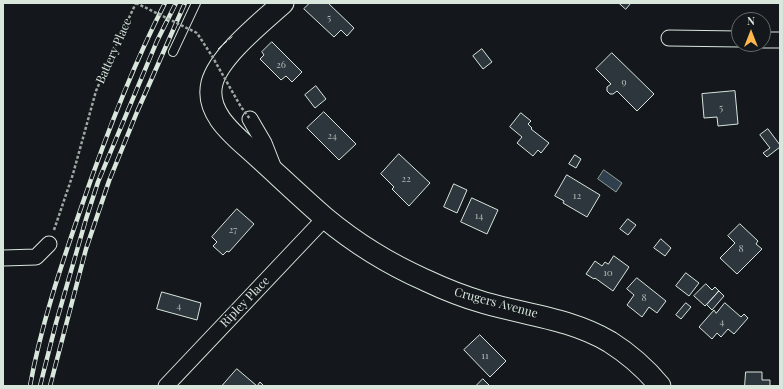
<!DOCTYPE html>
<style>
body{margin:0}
#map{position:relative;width:783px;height:389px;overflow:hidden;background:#14181c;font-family:"Playfair Display",serif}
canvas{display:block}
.frame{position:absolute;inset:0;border:4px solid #d8e6dc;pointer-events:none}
.north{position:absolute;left:731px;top:12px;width:40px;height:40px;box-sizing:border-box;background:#14181c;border:1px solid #626a69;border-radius:50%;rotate:0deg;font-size:11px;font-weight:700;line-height:16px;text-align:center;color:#d8e6dc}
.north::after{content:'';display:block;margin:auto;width:14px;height:18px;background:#ffb74d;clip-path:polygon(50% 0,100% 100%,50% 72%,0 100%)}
</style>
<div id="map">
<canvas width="783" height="389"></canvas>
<div class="frame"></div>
<div class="north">N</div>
</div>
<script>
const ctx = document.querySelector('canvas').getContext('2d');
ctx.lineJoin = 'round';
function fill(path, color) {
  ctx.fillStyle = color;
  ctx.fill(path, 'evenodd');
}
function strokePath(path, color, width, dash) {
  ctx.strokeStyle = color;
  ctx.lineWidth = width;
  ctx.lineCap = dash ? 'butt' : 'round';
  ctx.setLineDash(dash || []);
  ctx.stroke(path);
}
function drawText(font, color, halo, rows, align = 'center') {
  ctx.font = font + ' "Playfair Display",serif';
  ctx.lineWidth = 3;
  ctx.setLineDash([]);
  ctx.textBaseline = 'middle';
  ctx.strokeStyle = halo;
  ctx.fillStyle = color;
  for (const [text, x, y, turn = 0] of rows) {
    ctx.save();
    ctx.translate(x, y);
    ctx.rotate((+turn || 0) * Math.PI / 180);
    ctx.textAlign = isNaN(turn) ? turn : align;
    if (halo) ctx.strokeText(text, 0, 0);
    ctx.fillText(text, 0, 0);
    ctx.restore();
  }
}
const water = new Path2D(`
 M604,170L622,183L616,192L598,179Z`);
fill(water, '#2f3f4d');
strokePath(water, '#939e99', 1);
const building = new Path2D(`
 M310,3H328L354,28L347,36L341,30L334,37L304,9Z
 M619,3H631L626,9Z
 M272,42L302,72L292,82L286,76L281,80L260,59L264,55L262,52Z
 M482,49L492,62L483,69L473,56Z
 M612,53L654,94L637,111L617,91L613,94H610L607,91V87L611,84L596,69Z
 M316,86L326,99L315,108L305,95Z
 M735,91L738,124L718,126L717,117L704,118L702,94Z
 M324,112L356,144L339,160L307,128Z
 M521,113L531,121L528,124L532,128L531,129L549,143L541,153L538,150L533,156L517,143L522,137L510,127Z
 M768,129L780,145V147L767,157L763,153L770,148L760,135Z
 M399,154L430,183L409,206L392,189L394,187L381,174Z
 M575,155L581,159L576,168L569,164Z
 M567,175L600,195L587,217L563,203L564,201L555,196Z
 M454,184L467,190L457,213L444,207Z
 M472,198L498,210L487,234L461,222Z
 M237,209L254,224L229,252L227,251L223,255L213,246L217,242L212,237Z
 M628,219L636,225L628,235L620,229Z
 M740,224L758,241L756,244L762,249L737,274L720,258L735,243L728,236Z
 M661,239L671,248L665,256L654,248Z
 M614,256L629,267L613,291L595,278L594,279L586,274L595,261L602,266L605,262L608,264Z
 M686,273L699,283L689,296L676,286Z
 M637,278L666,301L657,313L649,307L642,317L627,305L634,295L627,289Z
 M706,284L712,290L715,287L719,291L705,306L694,296Z
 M719,291L724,296L712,310L707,305Z
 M162,292L201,303L197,320L157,309Z
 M686,303L691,307L681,319L676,315Z
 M725,303L741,317L744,314L748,318L734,334L728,329L721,337L717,333L712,339L699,327L714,310L716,313Z
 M480,335L506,361L490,377L464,350Z
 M237,369L257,386L260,382L264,386H225L223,385Z
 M746,372H762V380H770V386H745Z
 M483,379L490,386H476Z`);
fill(building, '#2c363c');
strokePath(building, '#d8e6dc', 1);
const lane = new Path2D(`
 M173,52L196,3`);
const street = new Path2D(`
 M669,38L739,39
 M763,40H780
 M250,119L264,143L275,171
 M3,258L36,257L49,244
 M166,386L325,218`);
const secondary = new Path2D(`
 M283,3C262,22 219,56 212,83C204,115 238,138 258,157C280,177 302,198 325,218C355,243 389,264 425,280C444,289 464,297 485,303C527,315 571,319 610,342C629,354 646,369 660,386`);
strokePath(lane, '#d8e6dc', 10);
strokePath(street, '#d8e6dc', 17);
strokePath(secondary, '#d8e6dc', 23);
strokePath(new Path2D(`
 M54,230L73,174L96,91L111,56L136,3`), '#9da8a2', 2.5, [3, 2]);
strokePath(lane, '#14181c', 8);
strokePath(street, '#14181c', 15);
strokePath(secondary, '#14181c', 21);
const rail = new Path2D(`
 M30,386C41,325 61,266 81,208C105,138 131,69 165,3
 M40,386L56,323L86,219L98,182L157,41L176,3
 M50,386L86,249L109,181L137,112L185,3`);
strokePath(rail, '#d8e6dc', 4.5);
strokePath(rail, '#14181c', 3, [9]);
strokePath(new Path2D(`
 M136,3L197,33L212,56L241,107L250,119`), '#9da8a2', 2.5, [3, 2]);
strokePath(new Path2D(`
 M218,49L233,36`), '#d8e6dc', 1, [5, 2]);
drawText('10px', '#adbab4', null, [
 ["5",329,18],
 ["26",281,65],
 ["9",624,82],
 ["5",721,108],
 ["24",332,136],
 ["22",406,179],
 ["12",577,196],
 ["14",479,216],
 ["27",233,230],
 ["8",741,249],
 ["10",608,273],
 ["8",644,298],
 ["4",179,306],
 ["4",722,322],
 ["11",485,356]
]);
drawText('12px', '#d8e6dc', '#14181c', [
 ["Battery Place",114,51,-66],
 ["Ripley Place",245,302,-46],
 ["Crugers Avenue",496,303,15]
]);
</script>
